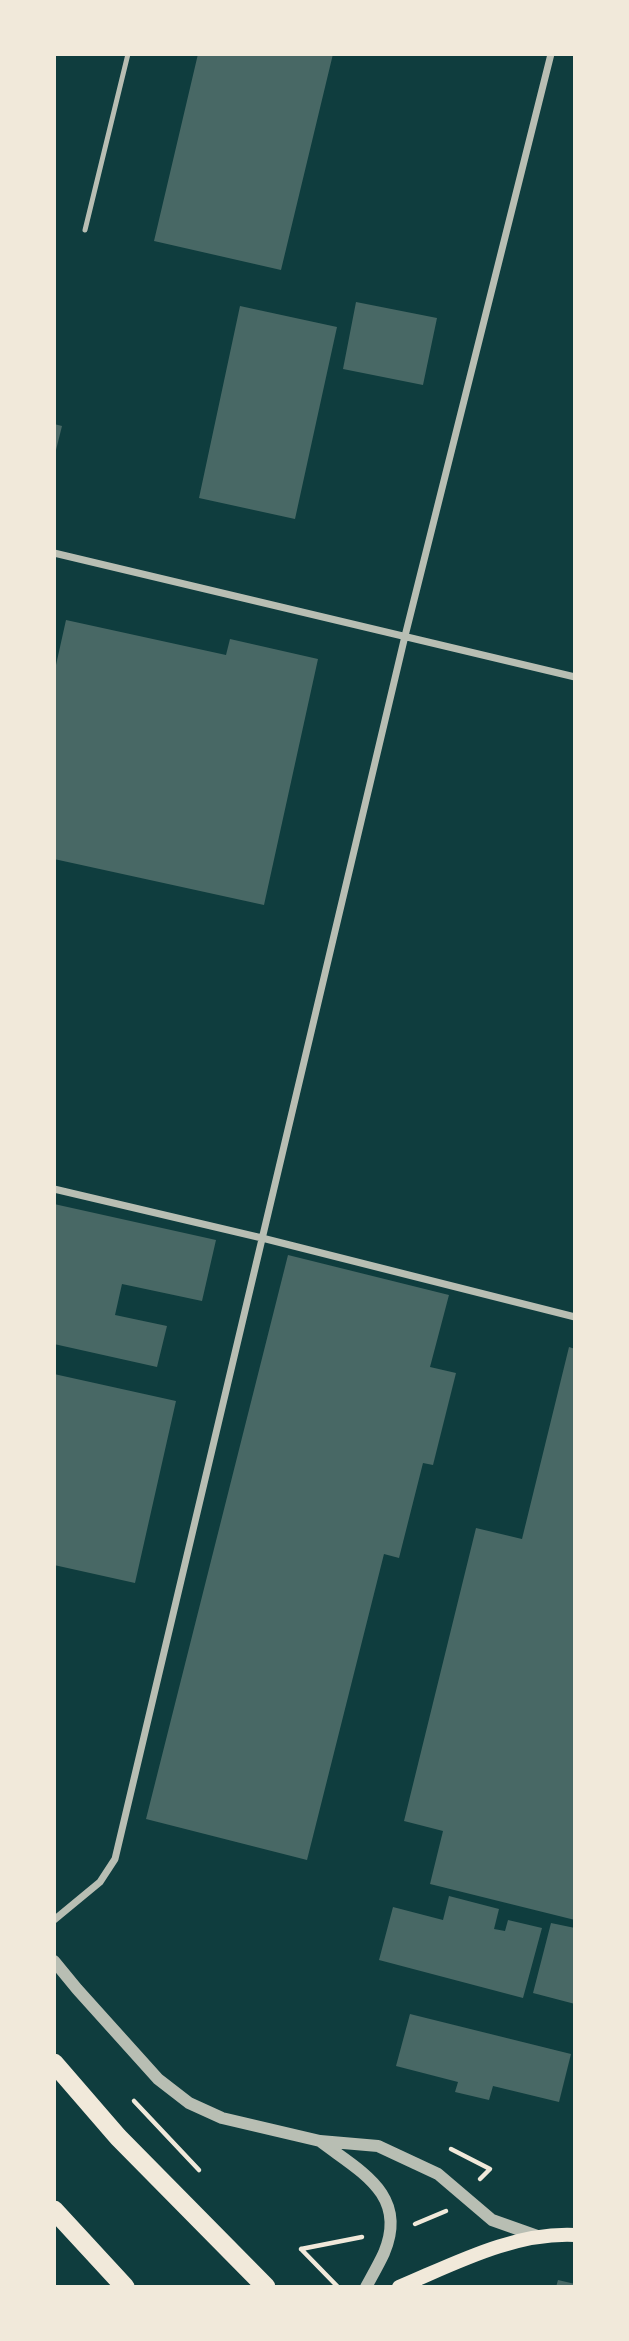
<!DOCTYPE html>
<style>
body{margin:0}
#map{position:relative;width:629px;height:2341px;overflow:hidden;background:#0f3d3e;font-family:Quicksand,sans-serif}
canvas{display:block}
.frame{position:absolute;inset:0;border:56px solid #f1e9da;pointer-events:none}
</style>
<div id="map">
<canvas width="629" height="2341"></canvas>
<div class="frame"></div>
</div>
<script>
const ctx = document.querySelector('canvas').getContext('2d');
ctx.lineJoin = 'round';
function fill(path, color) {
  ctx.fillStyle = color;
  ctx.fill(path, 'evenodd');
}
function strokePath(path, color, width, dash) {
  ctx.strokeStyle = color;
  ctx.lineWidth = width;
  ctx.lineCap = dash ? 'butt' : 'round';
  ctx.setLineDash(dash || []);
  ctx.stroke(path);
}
fill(new Path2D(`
 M198,54H333L281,270L154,241Z
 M356,302L437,318L423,385L343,369Z
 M240,306L337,327L295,519L199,498Z
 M54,424L62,426L55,454H54Z
 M66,620L226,655L230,639L318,659L264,905L54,859V674Z
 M54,1204L216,1240L202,1301L122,1284L115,1315L167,1326L157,1367L54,1344Z
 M288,1255L449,1295L430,1367L456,1373L433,1465L423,1463L399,1558L384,1554L307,1860L146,1819Z
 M569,1347L575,1349V1920L430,1884L443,1831L404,1821L476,1528L522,1539Z
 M54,1374L176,1401L135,1583L54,1565Z
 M449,1896L499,1909L494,1929L505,1931L508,1920L542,1928L523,1998L379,1960L393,1907L443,1920Z
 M551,1923L575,1928V2004L533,1993Z
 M410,2014L571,2054L559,2102L493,2086L489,2100L455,2092L458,2082L396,2066Z
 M558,2280L575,2284V2287H556Z`), '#486865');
strokePath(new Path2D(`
 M134,2101L199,2170
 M451,2149L490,2169L480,2179
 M415,2224L446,2211
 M301,2249L362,2237
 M301,2249L338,2287`), '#f1e9da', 4.5);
strokePath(new Path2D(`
 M85,230L128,54`), '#b8beb3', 5);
strokePath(new Path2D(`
 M54,553L575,677
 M54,1189L262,1238L575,1317
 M54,1920L100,1882L115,1859L405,636L551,54`), '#b8beb3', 7);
strokePath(new Path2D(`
 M54,1961L77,1989L158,2079L189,2103L222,2118L320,2141L378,2146L438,2174L492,2220L540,2237
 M320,2141C359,2171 409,2194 384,2253C379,2264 372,2276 366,2287`), '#b8beb3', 12);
strokePath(new Path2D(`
 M399,2287C454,2264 513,2232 575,2235`), '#f1e9da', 14);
strokePath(new Path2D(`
 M54,2063L118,2137L266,2287
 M54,2210L125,2287`), '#f1e9da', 19);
</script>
